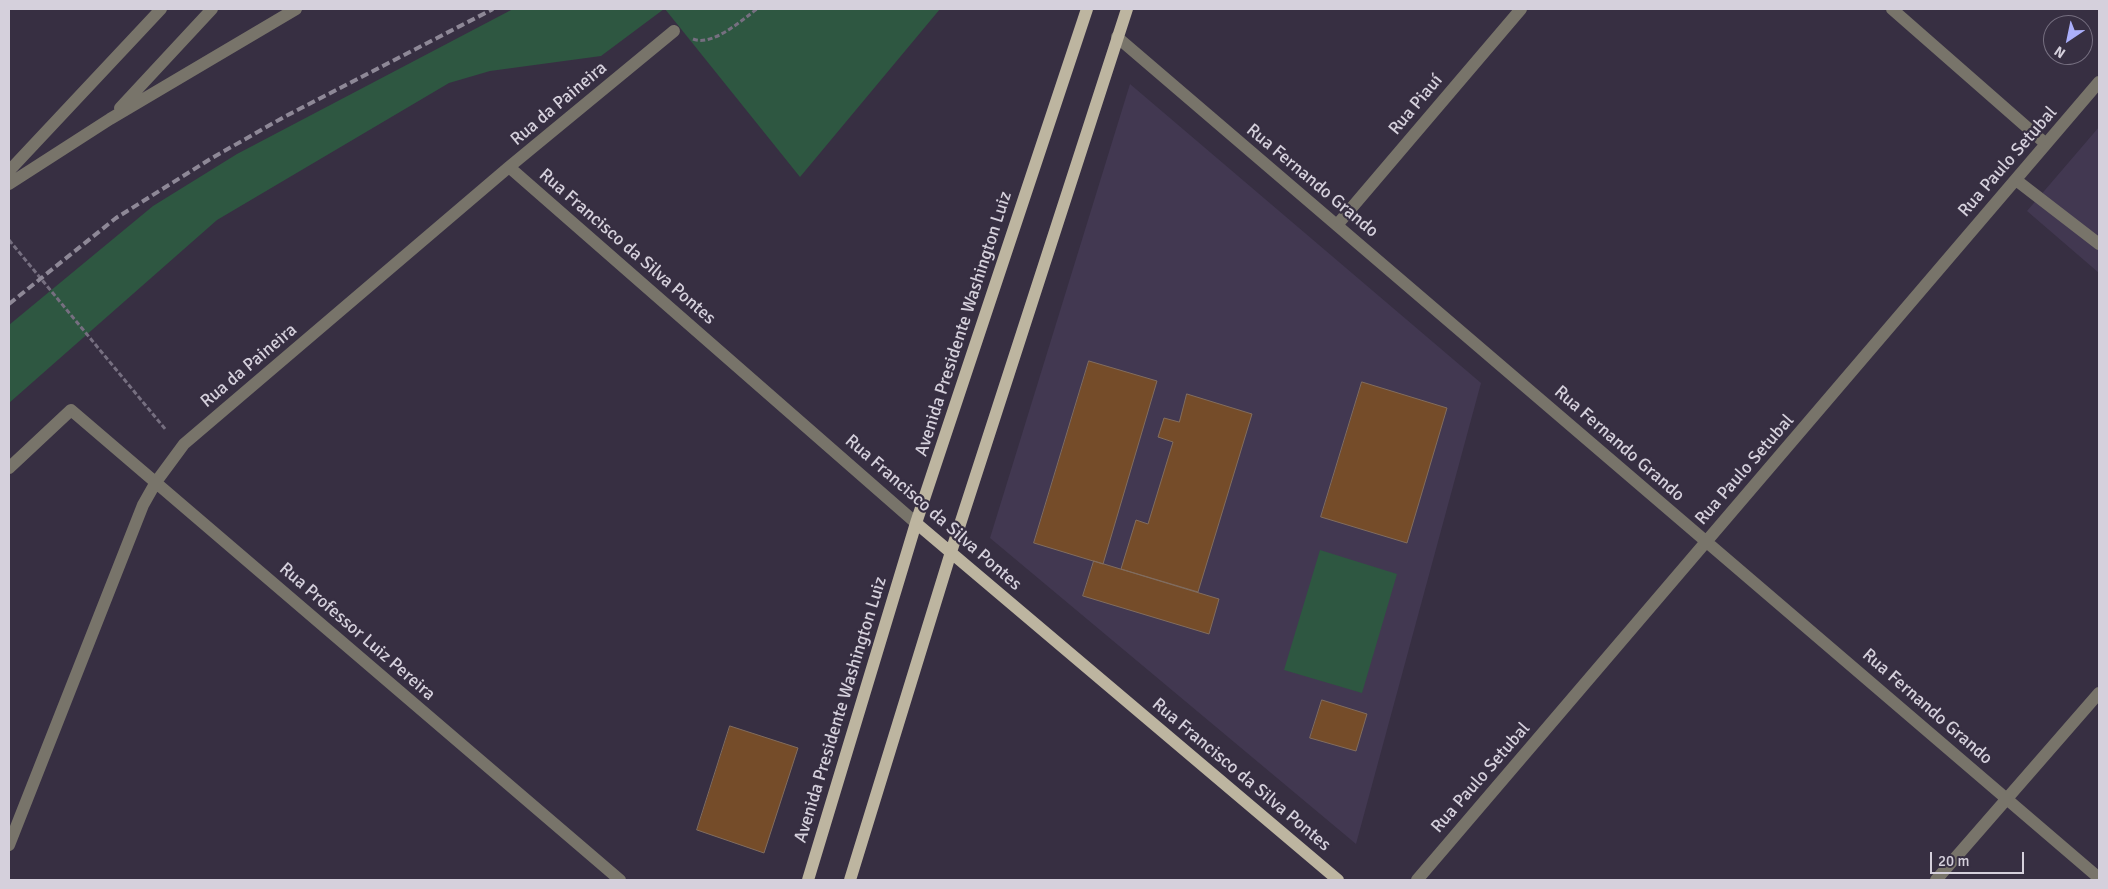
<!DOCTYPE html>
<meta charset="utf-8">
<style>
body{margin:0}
#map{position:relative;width:2108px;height:889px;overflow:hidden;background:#372f42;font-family:Signika,sans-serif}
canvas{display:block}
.frame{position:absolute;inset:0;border:10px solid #d5d0dc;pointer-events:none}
.north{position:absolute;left:2043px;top:15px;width:50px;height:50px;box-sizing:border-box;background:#372f42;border:1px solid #766f80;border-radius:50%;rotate:214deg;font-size:14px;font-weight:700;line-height:20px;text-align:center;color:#d5d0dc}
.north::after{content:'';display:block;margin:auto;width:18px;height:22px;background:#abaffb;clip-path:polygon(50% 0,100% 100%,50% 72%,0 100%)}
.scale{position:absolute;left:1930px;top:852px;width:94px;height:22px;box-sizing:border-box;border:2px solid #d5d0dc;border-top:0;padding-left:6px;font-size:15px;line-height:18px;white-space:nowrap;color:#d5d0dc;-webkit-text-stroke:4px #372f42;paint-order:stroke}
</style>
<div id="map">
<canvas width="2108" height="889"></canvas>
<div class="frame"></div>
<div class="north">N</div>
<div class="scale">20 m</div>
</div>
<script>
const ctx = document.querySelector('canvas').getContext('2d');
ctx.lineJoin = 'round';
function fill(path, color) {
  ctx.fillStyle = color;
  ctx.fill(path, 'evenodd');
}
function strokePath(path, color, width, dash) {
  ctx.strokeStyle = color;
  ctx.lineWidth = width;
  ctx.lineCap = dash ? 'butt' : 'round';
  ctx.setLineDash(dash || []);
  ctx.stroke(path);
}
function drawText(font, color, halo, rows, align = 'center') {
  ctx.font = font + ' Signika,sans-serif';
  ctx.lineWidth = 4.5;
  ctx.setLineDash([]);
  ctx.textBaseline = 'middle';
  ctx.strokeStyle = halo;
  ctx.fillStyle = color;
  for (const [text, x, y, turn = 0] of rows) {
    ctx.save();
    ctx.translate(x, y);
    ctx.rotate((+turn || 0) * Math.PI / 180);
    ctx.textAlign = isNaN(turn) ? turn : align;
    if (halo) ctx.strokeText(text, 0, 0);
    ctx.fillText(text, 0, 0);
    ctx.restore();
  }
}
fill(new Path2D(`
 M1130,84L1481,383L1356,844L990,538Z
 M2099,127V273L2027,211Z`), '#423851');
fill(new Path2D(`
 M513,9H664L601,56L490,71L449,83L217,220L9,403V325L153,206L237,154Z
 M665,9H940L800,177Z
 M1320,550L1397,574L1362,693L1284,670Z`), '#2e5741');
const building = new Path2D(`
 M1089,361L1157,381L1103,564L1034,543Z
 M1362,382L1447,408L1407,543L1321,517Z
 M1187,394L1252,414L1198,592L1121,569L1136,520L1148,524L1173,442L1158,437L1164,418L1179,422Z
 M1094,561L1219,599L1209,634L1083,596Z
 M1322,700L1367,714L1356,751L1310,738Z
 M730,726L798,748L764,853L697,830Z`);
fill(building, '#754c29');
strokePath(building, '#826d5e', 1);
strokePath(new Path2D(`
 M693,39C712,47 742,20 757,9
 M9,240L166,430`), '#766f80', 3, [5, 2.5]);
strokePath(new Path2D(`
 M1892,9L2046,144
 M1117,37L2099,878
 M120,108L212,9
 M509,167L916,523
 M9,171L161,9
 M2016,180L2099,244
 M9,184L110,119L296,9
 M1337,225L1521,9
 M9,468L71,410L620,880
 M9,845L143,505L156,482L184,444L509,167L674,31
 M1417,880L2099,82
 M1936,880L2099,693`), '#78746a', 12);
strokePath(new Path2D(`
 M916,523L1338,880
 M808,880L916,523L1087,9
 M850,880L951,552L1127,9`), '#bdb5a0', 12);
strokePath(new Path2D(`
 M9,304L116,218L212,158L284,117L493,9`), '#8e8897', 4, [8, 4]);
drawText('18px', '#d5d0dc', '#372f42', [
 ["Rua da Paineira",559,104,-40],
 ["Rua Piauí",1416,105,-50],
 ["Rua Paulo Setubal",2008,162,-49],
 ["Rua Fernando Grando",1312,181,40],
 ["Rua Francisco da Silva Pontes",627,247,41],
 ["Avenida Presidente Washington Luiz",964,324,-72],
 ["Rua da Paineira",249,366,-40],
 ["Rua Fernando Grando",1619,444,41],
 ["Rua Paulo Setubal",1745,470,-49],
 ["Rua Francisco da Silva Pontes",933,513,41],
 ["Rua Professor Luiz Pereira",357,632,41],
 ["Rua Fernando Grando",1927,707,41],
 ["Avenida Presidente Washington Luiz",841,710,-73],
 ["Rua Francisco da Silva Pontes",1241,775,40],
 ["Rua Paulo Setubal",1481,778,-49]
]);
</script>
